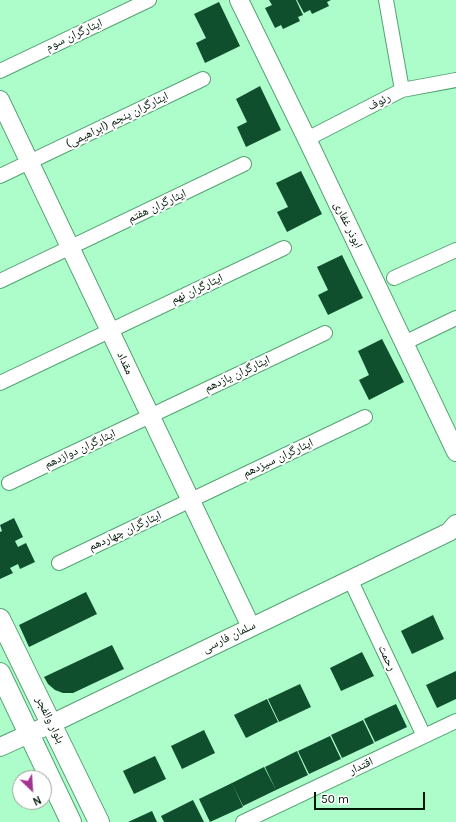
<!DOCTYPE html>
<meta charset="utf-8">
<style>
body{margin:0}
#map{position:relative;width:456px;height:822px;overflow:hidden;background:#adfdca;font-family:Karla,sans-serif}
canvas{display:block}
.north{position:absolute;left:12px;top:770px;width:40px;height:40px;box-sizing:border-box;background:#fff;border:1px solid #99a39c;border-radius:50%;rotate:155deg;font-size:11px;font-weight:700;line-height:16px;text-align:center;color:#001908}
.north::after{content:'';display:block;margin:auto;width:14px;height:18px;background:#a33390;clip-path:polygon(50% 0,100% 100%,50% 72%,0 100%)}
.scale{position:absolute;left:314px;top:792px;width:111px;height:18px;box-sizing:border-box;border:2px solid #001908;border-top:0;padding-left:5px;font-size:12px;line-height:14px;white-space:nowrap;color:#001908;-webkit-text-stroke:3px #fff;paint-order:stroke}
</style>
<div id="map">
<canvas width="456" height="822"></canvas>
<div class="north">N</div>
<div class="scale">50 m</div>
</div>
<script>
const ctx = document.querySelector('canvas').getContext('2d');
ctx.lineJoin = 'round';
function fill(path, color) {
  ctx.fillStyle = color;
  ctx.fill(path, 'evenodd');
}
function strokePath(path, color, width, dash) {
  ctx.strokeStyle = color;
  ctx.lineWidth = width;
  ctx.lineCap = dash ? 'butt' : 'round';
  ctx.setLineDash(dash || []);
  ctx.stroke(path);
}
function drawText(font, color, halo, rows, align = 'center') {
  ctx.font = font + ' Karla,"Noto Naskh Arabic",sans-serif';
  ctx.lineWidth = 4;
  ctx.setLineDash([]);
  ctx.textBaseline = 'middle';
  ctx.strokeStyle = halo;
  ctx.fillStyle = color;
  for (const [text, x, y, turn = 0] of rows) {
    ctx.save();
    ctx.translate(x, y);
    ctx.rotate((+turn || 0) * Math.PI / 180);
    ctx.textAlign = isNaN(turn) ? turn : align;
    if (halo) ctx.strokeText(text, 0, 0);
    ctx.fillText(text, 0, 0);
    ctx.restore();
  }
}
fill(new Path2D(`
 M269,0H296L303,15L298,17L300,21L283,29L281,25L275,28L265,8L272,5Z
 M297,0H331L327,2L329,6L312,14L310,10L304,13Z
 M219,2L240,46L205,63L196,43L206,38L194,14Z
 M260,86L281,130L246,147L237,127L247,122L236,99Z
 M301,171L322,214L287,232L277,212L288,207L276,183Z
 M342,255L363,298L328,315L318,295L328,290L317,267Z
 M382,339L404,382L369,400L359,380L369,375L358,351Z
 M14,518L23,537L15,541L18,547L26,543L35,562L20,569L18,564L10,568L13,573L0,579V532L2,531L0,525Z
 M86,592L97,614L29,647L19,625Z
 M433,615L444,639L412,654L401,631Z
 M112,645L124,669L73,693H63L55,690L48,684L44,677Z
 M362,652L374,676L341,691L330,668Z
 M456,671V699L437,708L426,685Z
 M300,684L311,707L279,722L268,699Z
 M267,699L278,722L246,738L234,715Z
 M396,704L407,727L375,742L364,719Z
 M363,720L374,743L342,758L331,735Z
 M204,730L215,753L182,769L171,746Z
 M330,736L341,759L309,774L298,751Z
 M297,751L308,775L276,790L265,767Z
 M155,756L166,779L134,794L123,771Z
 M264,767L276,790L243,806L232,783Z
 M232,783L243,807L210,822L199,799Z
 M193,800L204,822H164L161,816Z
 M152,811L157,822H128Z`), '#0f4f2e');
const minor = new Path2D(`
 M386,0L402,90
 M0,71L149,0
 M307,139L402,90L456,80
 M0,176L203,79
 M394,278L456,250
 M0,281L244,164
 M404,343L456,318
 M0,383L284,248
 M9,483L325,333
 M59,563L365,417
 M350,579L424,736
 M243,822L456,721`);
const tertiary = new Path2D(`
 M239,0L307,139L456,452
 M0,100L251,627
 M0,747L51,724L449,532L456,524`);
const secondary = new Path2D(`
 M0,619L99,822
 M0,673L71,822`);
strokePath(minor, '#54a273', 16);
strokePath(tertiary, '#54a273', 20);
strokePath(secondary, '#54a273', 22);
strokePath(minor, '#fff', 14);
strokePath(tertiary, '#fff', 18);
strokePath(secondary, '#fff', 20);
drawText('12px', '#001908', '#fff', [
 ["ایثارگران سوم",74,35,-25],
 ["رئوف",379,102,-27],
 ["ایثارگران پنجم (ابراهیمی)",117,120,-26],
 ["ایثارگران هفتم",157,206,-25],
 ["ابوذر غفاری",348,225,64],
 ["ایثارگران نهم",197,289,-25],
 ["مقداد",125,363,65],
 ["ایثارگران یازدهم",237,374,-25],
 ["ایثارگران دوازدهم",80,449,-25],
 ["ایثارگران سیزدهم",278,458,-25],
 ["ایثارگران چهاردهم",125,531,-25],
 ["سلمان فارسی",229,637,-26],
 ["رحمت",387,658,65],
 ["بلوار والفجر",50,720,64],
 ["اقتدار",361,766,-25]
]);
</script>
